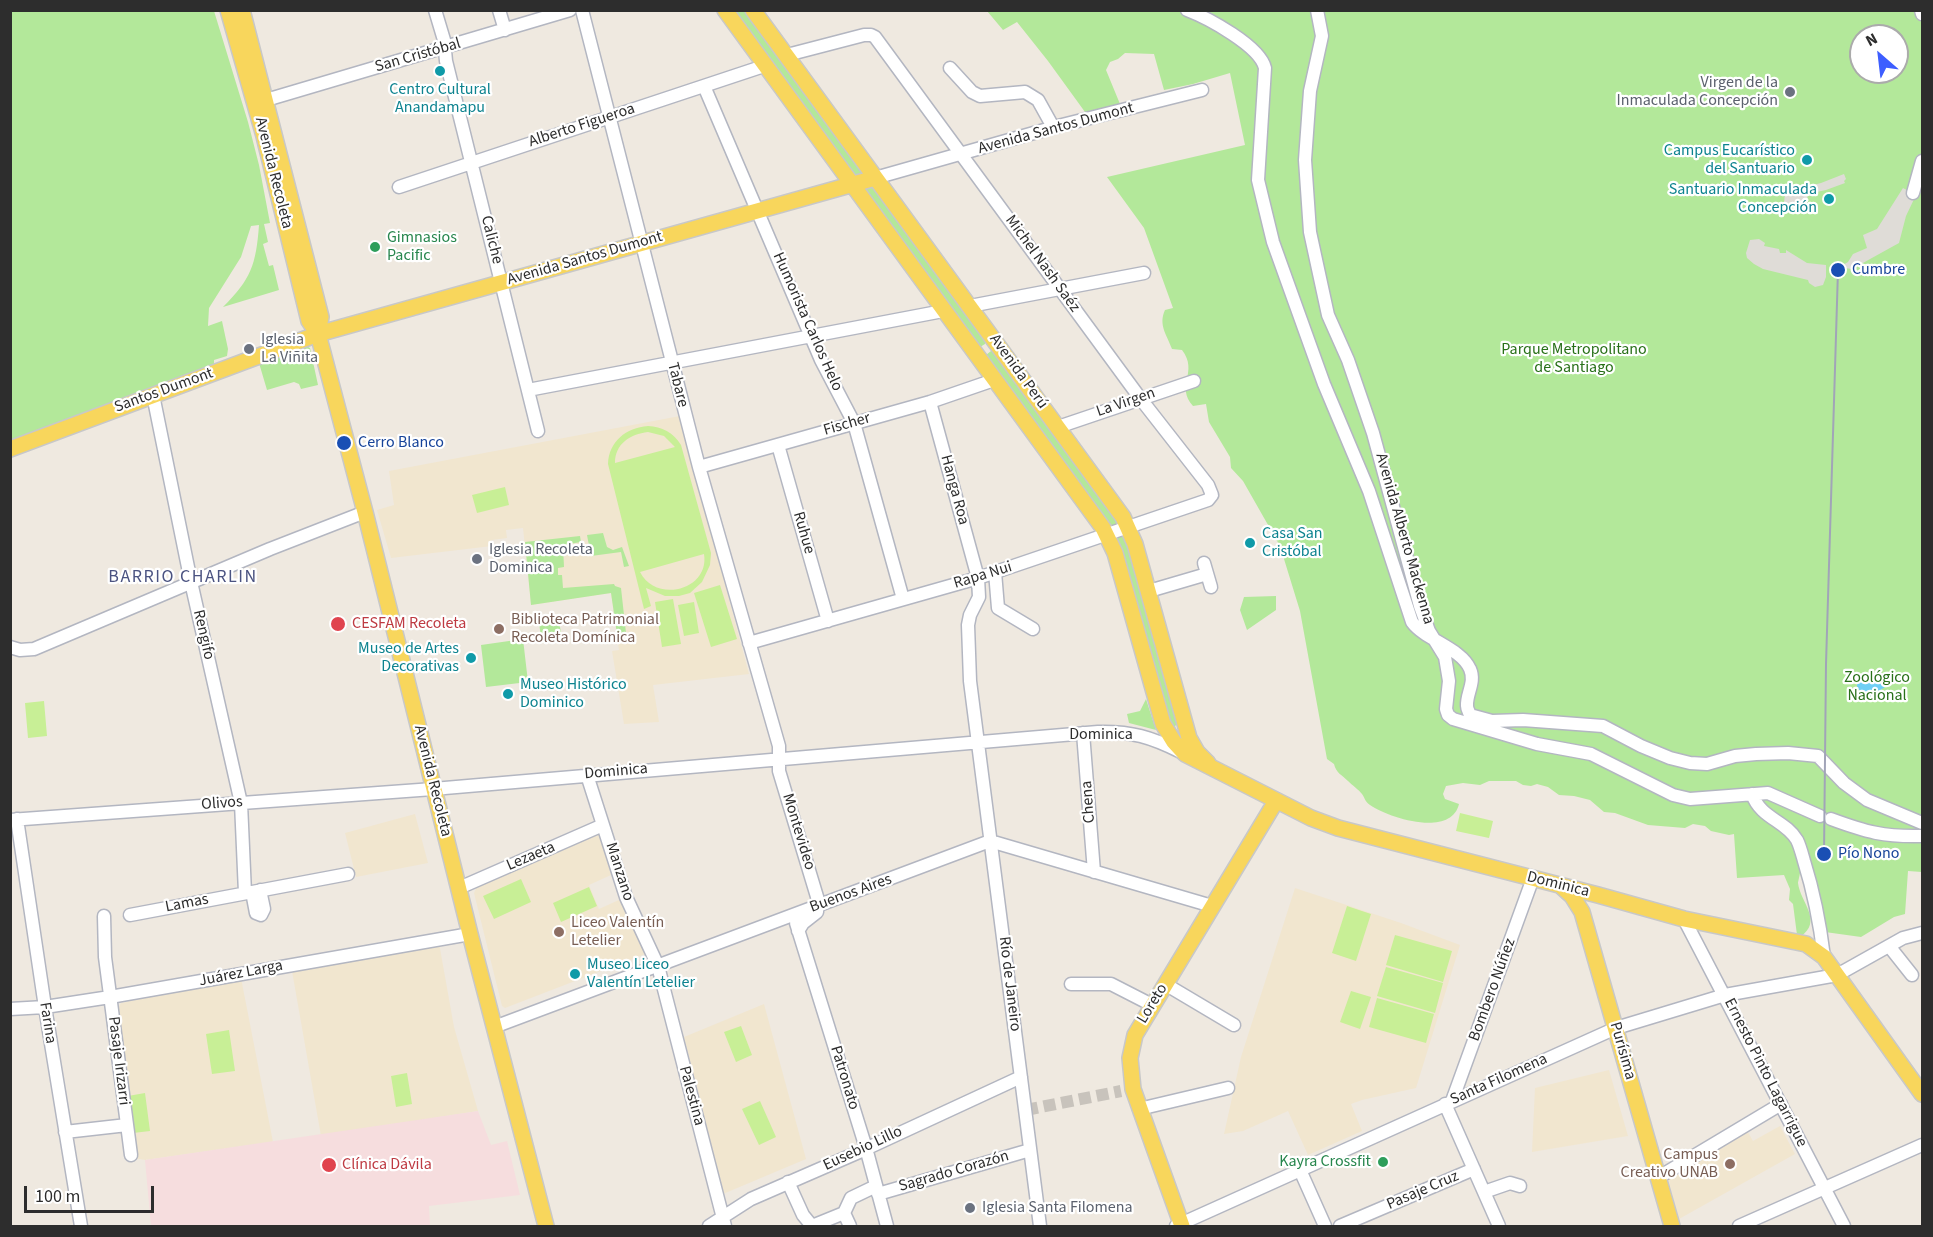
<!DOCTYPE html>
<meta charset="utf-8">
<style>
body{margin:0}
#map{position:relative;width:1933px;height:1237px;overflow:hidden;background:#efe9e0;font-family:"Source Sans 3",sans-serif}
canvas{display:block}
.frame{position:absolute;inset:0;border:12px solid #2d2d2d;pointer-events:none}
.north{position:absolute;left:1849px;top:24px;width:60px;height:60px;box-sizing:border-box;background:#fff;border:2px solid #ababab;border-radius:50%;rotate:332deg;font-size:16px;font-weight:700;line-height:24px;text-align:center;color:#2d2d2d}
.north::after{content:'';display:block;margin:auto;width:21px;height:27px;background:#3d5eff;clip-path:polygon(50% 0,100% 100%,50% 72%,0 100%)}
.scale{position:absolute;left:24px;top:1186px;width:130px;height:27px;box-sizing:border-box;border:3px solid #2d2d2d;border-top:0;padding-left:8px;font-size:18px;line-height:21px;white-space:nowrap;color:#2d2d2d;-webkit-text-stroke:4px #fff;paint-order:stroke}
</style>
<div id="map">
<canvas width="1933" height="1237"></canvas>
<div class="frame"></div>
<div class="north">N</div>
<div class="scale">100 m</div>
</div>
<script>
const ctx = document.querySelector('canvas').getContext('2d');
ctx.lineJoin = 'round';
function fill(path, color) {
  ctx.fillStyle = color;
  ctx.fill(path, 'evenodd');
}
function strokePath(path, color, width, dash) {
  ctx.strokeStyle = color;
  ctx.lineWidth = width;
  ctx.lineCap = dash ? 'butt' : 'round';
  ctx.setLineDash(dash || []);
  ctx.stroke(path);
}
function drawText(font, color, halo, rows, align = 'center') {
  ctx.font = font + ' "Source Sans 3",sans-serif';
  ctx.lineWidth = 4.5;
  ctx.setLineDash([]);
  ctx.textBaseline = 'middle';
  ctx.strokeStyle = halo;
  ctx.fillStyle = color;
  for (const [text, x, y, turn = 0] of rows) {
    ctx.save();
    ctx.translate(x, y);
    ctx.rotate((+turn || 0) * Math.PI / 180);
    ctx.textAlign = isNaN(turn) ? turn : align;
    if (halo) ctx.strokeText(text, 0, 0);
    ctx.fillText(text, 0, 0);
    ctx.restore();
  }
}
fill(new Path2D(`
 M680,416L749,674L653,685L659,722L624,724L612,651L619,650L611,593L531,605L523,528L506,530L507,538L492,540V546L391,558L377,510L394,505L389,471Z
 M415,814L428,863L356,877L345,833Z
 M595,834L600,835L611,875L589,885L599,909L621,899L645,954L505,1008L502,1006L474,893L477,886Z
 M1295,888L1401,923L1460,945L1416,1088L1362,1100L1351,1104L1362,1131L1308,1155L1288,1111L1243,1131L1224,1134L1241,1057Z
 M439,943L454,1027L478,1111L321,1136L292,971Z
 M241,978L273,1142L145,1160L134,1158L117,1010L121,1003Z
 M764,1004L806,1159L723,1194L684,1037Z
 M1609,1070L1628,1136L1532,1152L1535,1088Z
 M1780,1126L1795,1154L1679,1219L1667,1175L1745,1127L1753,1141Z`), '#f1e6cf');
fill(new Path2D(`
 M478,1111L491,1145L507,1141L520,1195L429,1206L430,1226H151L145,1160Z`), '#f6ddde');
fill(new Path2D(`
 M10,11H214L248,122L259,165L270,223L264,224L268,242L263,244L269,266L273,265L279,290L223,307C251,279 256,265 259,225L251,226L241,257L209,308L208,326L222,321L228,349L227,356L214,360V369L11,441Z
 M730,11H747L868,176L853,179Z
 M987,11H1922V872L1908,871L1905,914L1894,917L1861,937L1825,932L1817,919L1800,873C1800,874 1798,882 1798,883C1800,902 1824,921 1800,937L1797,935L1793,904L1789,900L1790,889L1784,875L1737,878L1734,834L1729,835L1711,831L1705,826L1693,824L1685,828L1648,825L1615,813L1604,812L1590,800L1574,796L1559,795L1548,787L1537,784L1531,786L1523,785L1516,781H1489L1480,785L1463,783L1446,786L1443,794L1445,799L1459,804C1451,838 1389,818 1370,805C1365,802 1365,798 1362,794C1359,790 1352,785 1348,781C1342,775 1336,773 1334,764L1327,759L1300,611L1280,546L1243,481L1231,468L1230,457L1209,422L1206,404L1193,406C1175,386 1199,372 1182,350L1172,349C1167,335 1158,325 1165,310L1173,308L1144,228L1107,177L1245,145L1230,73L1193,84L1164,90L1154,54L1125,53L1118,59L1110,62L1106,70L1120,104L1085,112L1048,61L1017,22L1003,30ZM1861,36H1897V72H1861Z
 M874,185L985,336V344L980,347L859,189Z
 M305,345L310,348L318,385L301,389L299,384L294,382L267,390L259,363Z
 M992,347L1118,524L1105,528L986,355L991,351Z
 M1124,531L1179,718L1175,727L1169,731L1111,536Z
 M603,533L607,547L613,550L622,547L629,566L624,567L621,552L591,556L587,535Z
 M580,536L581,542L563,545L564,567L558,568V575H562L563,588L614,584L615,586L621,588L626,633L617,634L611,593L531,605L525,542Z
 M1276,596V610L1247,630L1240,610L1244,597Z
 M559,620L562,640L542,643L539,623Z
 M523,639L528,682L486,687L481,645Z
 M1146,699L1156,730L1129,723L1127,714L1140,711Z`), '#b3e89a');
fill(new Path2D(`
 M648,426C662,427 673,432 681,445L711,553L710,565L702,582L690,593L679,596H665L646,588L651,606L644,609L608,464C609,441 626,428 648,426ZM648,432L664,436L675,447L615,463C615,444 630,434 648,432ZM704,554C710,590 656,604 640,572Z
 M505,487L509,505L477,513L472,495Z
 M720,585L737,639L711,647L694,593Z
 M673,599L681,644L662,647L655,602Z
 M694,602L699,633L684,636L678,605Z
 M44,701L47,736L28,738L25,703Z
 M1460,813L1493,821L1489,838L1456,831Z
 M521,879L531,902L494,919L483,896Z
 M589,887L597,906L561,922L553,903Z
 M1347,906L1371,914L1356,961L1332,953Z
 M1395,935L1452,951L1443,982L1386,965Z
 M1386,967L1443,983L1435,1013L1377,996Z
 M1351,991L1371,997L1360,1029L1340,1022Z
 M1377,998L1434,1014L1426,1043L1369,1027Z
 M741,1026L752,1055L736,1062L724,1032Z
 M229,1030L235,1071L212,1074L206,1034Z
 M407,1073L412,1104L396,1107L391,1076Z
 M145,1093L150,1131L133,1133L128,1096Z
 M760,1101L776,1137L759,1145L742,1109Z`), '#c8ef96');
fill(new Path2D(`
 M1844,174L1846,179L1844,181L1845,183L1826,190L1807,194L1808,202L1784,204L1785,192L1821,183Z
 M1903,188L1916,195L1906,216L1899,243L1852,269L1844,268L1843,265L1848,262L1853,254L1867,248L1863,235L1877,229Z
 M1759,239L1765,243L1764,246L1779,249L1780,253H1786V250L1807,263L1826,265V277L1823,285L1815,287L1809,283L1808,280L1763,269L1754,264L1747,258L1746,253L1750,240Z`), '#dfdcd7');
fill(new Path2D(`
 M1888,675L1894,678L1893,682L1871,696L1859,690L1857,686V683L1873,677Z`), '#6fcff5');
strokePath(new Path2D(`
 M1026,1110L1121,1091`), '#c8c3bc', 12, [12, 6]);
const minor = new Path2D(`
 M435,10L444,40L446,61L538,431
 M499,10L505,30
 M582,10L699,467L779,746V771L818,900L817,912L803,923L798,931
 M1187,10C1208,18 1260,46 1265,68L1258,180L1273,242L1324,384L1369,491L1412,622C1425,640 1461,648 1470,669C1476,682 1466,694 1467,706C1467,709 1469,712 1470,715L1492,721L1523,720L1603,726L1641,746L1670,758L1690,763L1707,764L1735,756L1756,754L1788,753L1818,756L1844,783L1867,800L1922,823
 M1317,10L1322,36L1310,91L1305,160L1310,232L1328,315L1348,360L1373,433L1420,606L1429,631L1445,657L1449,681L1446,709L1448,715L1453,719L1537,744L1591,754L1673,795L1690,799L1768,793L1820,816
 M1921,10L1922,14
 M950,68L972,92L980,96L1025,92L1038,100L1053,127
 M704,86L821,360L854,423L903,599
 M266,100L570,10
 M875,178L1062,125L1202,90
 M399,187L764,66
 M1913,193L1922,161
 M970,306L1144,273
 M528,390L943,311
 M153,395L191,582L241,803L245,893
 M930,402L978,578L979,597L970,615L968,625L970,681L1040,1226
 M1058,427L1194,381
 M778,445L828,621
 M699,467L930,402L994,380
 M1204,563L1211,587
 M995,572L998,608
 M1149,591L1207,574
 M998,608L1033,629
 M749,643L978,578L1208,500L1212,495L1208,485L1140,398L875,37L871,35H864L787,55
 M10,647L20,650L34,649L270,549L365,512
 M1083,733L1094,872
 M587,775L626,897L658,966L725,1226
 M1752,794C1761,819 1785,820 1797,840C1800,846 1802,854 1804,861C1814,893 1820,924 1824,957
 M17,819L45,1007L81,1226
 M1831,819C1866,832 1884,837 1922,836
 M10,820L433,789L1098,732C1131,731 1151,737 1181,752
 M459,888L603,825
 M252,892L256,913L261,915L264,909L260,890
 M130,915L348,874
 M104,916L105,957L131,1155
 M1684,919L1844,1226
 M796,923L866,1148L887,1226
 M1889,946L1912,975
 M1071,984H1111L1152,1005
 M1165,984L1234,1025
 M10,1009L45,1007L110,997L470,934
 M494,1027L990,841L1212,906
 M1452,1101L1533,878
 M1445,1104L1499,1226
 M1139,1109L1228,1088
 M65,1132L127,1125
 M1300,1170L1325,1226
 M1659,1177L1781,1104
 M788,1182L803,1215L812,1226
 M1484,1192L1510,1183L1520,1186
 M878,1194L1030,1150
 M844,1213L850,1226
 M709,1226L751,1199L859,1152L1021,1077
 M812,1226L844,1213L851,1198L876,1186
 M1176,1226L1616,1028L1725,995L1837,975L1903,938L1922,933
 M1340,1226L1474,1169
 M1739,1226L1922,1145`);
const major = new Path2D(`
 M228,10L264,136L309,321L318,334L365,512L470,934L546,1226
 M242,10L321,317L318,334
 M725,10L1103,528L1115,553L1163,724L1174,742L1185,754L1311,818L1338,828L1598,895L1684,919L1806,944L1824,957L1922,1094
 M753,10L1123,517L1135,544L1189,738L1197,752L1208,763
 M10,449L318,334L875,178
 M1562,887L1572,896L1582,912L1672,1226
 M1182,1226L1133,1089L1130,1058L1135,1035L1276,801`);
strokePath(minor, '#b3b6c1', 15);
strokePath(major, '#c8c8c8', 18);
strokePath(minor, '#fff', 12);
strokePath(major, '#f8d65c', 15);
strokePath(new Path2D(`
 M1824,854L1826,664L1838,270`), '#a1a4b8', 2);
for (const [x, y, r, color] of [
 [440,71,6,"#0f9aa8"],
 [1790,92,6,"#6b7280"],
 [1807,160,6,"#0f9aa8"],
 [1829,199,6,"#0f9aa8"],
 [375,247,6,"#2e9e5b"],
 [1838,270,8,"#1a4fb4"],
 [249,349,6,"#6b7280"],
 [344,443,8,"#1a4fb4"],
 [1250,543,6,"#0f9aa8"],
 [477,559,6,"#6b7280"],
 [338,624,8,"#e0444e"],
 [499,629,6,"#8d6e63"],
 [471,658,6,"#0f9aa8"],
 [508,694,6,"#0f9aa8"],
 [1824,854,8,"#1a4fb4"],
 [559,932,6,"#8d6e63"],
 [575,974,6,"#0f9aa8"],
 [1383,1162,6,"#2e9e5b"],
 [1730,1164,6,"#8d6e63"],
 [329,1165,8,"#e0444e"],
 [970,1208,6,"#6b7280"]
]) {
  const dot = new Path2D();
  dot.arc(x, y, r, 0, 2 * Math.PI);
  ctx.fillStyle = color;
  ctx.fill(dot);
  strokePath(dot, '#fff', 2);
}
drawText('16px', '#2d2d2d', '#fff', [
 ["San Cristóbal",418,56,-16],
 ["Alberto Figueroa",582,126,-18],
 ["Avenida Santos Dumont",1056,129,-15],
 ["Avenida Recoleta",273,173,76],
 ["Caliche",491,240,76],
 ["Avenida Santos Dumont",585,259,-16],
 ["Michel Nash Saéz",1042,264,54],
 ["Humorista Carlos Helo",807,322,66],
 ["Avenida Perú",1018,372,54],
 ["Tabare",677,385,76],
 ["Santos Dumont",164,391,-20],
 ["La Virgen",1126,403,-19],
 ["Fischer",847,425,-16],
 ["Hanga Roa",954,490,75],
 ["Ruhue",803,533,74],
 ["Avenida Alberto Mackenna",1404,539,74],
 ["Rapa Nui",983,576,-17],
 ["Rengifo",203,635,77],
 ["Dominica",1101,735],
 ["Dominica",616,772,-5],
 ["Avenida Recoleta",432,781,76],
 ["Chena",1089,802,-94],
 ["Olivos",222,804,-4],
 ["Montevideo",798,832,73],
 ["Lezaeta",531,857,-23],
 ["Manzano",619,872,72],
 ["Dominica",1558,885,14],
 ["Buenos Aires",851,894,-20],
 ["Lamas",187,904,-11],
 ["Juárez Larga",241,974,-11],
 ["Río de Janeiro",1009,984,83],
 ["Bombero Núñez",1493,990,-70],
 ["Loreto",1153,1004,-59],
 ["Farina",47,1023,81],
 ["Purísima",1622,1051,74],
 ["Pasaje Irizarri",118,1061,83],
 ["Ernesto Pinto Lagarrigue",1765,1073,63],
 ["Patronato",844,1078,73],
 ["Santa Filomena",1499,1080,-24],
 ["Palestina",691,1096,75],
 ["Eusebio Lillo",863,1149,-25],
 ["Sagrado Corazón",954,1172,-16],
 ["Pasaje Cruz",1423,1191,-23]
]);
drawText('16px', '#5b616d', '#fff', [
 ["Virgen de la",1778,83,"right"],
 ["Inmaculada Concepción",1778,101,"right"],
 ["Iglesia",261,340],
 ["La Viñita",261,358],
 ["Iglesia Recoleta",489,550],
 ["Dominica",489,568],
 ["Iglesia Santa Filomena",982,1208]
], 'left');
drawText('16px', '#0d838f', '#fff', [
 ["Centro Cultural",440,90,"center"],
 ["Anandamapu",440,108,"center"],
 ["Campus Eucarístico",1795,151],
 ["del Santuario",1795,169],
 ["Santuario Inmaculada",1817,190],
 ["Concepción",1817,208],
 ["Casa San",1262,534,"left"],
 ["Cristóbal",1262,552,"left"],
 ["Museo de Artes",459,649],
 ["Decorativas",459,667],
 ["Museo Histórico",520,685,"left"],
 ["Dominico",520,703,"left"],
 ["Museo Liceo",587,965,"left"],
 ["Valentín Letelier",587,983,"left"]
], 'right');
drawText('16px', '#27864d', '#fff', [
 ["Gimnasios",387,238],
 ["Pacific",387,256],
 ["Kayra Crossfit",1371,1162,"right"]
], 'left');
drawText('16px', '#164399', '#fff', [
 ["Cumbre",1852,270],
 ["Cerro Blanco",358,443],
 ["Pío Nono",1838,854]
], 'left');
drawText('16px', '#287018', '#fff', [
 ["Parque Metropolitano",1574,350],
 ["de Santiago",1574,368],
 ["Zoológico",1877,678],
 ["Nacional",1877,696]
]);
drawText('16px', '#785e54', '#fff', [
 ["Biblioteca Patrimonial",511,620],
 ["Recoleta Domínica",511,638],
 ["Liceo Valentín",571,923],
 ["Letelier",571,941],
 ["Campus",1718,1155,"right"],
 ["Creativo UNAB",1718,1173,"right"]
], 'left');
drawText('16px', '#be3a42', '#fff', [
 ["CESFAM Recoleta",352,624],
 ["Clínica Dávila",342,1165]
], 'left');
ctx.letterSpacing = '1.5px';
drawText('18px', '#4b5381', '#fff', [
 ["BARRIO CHARLIN",183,578]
]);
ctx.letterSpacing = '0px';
</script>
